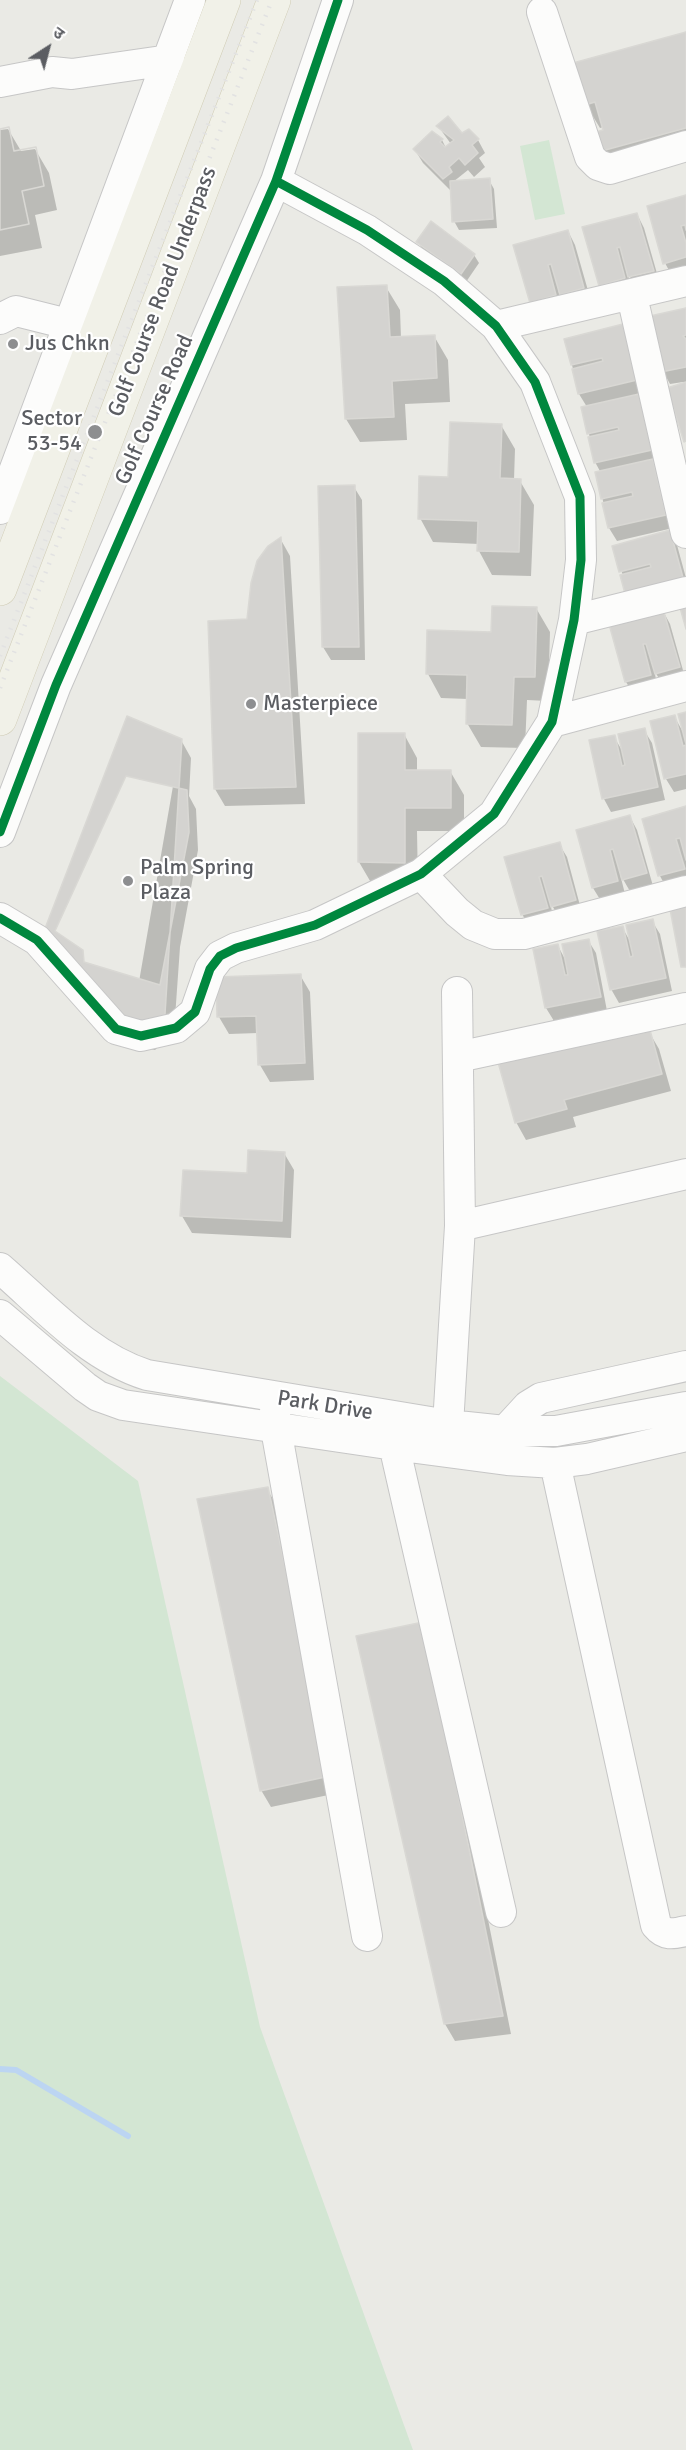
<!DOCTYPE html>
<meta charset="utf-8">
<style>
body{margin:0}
#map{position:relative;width:686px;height:2450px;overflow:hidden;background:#eaeae5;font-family:Signika,"Noto Sans Devanagari",sans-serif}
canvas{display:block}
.north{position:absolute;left:18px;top:18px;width:60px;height:60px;-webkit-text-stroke:4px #fff;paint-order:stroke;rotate:36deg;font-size:16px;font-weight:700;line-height:24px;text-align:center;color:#5b5d62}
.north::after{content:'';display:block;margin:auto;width:21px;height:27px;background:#5b5d62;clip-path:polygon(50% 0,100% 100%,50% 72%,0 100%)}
</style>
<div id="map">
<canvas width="686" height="2450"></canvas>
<div class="north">उ</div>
</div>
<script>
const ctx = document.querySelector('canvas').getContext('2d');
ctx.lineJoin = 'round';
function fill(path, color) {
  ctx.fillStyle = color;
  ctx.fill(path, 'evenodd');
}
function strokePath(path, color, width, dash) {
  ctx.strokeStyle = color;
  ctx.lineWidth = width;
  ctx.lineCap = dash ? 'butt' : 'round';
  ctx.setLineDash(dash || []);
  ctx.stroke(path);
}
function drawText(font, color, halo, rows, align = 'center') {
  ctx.font = font + ' Signika,sans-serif';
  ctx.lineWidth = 4.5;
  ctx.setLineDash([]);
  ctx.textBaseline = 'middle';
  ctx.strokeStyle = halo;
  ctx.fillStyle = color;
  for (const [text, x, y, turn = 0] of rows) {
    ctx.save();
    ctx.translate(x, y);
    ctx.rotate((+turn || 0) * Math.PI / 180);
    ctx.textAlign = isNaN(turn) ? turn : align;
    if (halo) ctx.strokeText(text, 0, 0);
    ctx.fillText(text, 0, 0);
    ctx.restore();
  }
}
fill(new Path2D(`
 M549,140L565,214L535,220L520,146Z
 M0,1376L138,1481L260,2027L413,2450H0Z`), '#d3e6d3');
fill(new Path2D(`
 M686,33V155L613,176L599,152L604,127L600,128L586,105Z
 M438,126L462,135L469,131L478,140L485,153L479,158L485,167L474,177L468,170L453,182L489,180L494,189L497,228L459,230L454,221L452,192L423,163L415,150L442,140L446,148L451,144Z
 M8,129L21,151L35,149L49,173L57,210L35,215L42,248L0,256V130Z
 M686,197V273L672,276L665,263Z
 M637,214L644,228L660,284L637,290L628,273L632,292L608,298L600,285L584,229Z
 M568,231L575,245L591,301L569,307L558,289L563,309L539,316L515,246Z
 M418,242L474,255L479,263L466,282L423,250Z
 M386,287L400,310L401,338L434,336L448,360L450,402L405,404L407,440L360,442L346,419Z
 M686,310V443L683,382L670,384L663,371Z
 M622,326L659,463L654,464L660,474L673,528L617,541L609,528L597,474L601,473L595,462L589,434L587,407L579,394L566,340Z
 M501,425L515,449L514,480L520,481L534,505L531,576L492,575L479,551V544L433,542L420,518L450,478Z
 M319,487H354L362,500L365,660H331L323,647Z
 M669,531L677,545L686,578L623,576L614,547Z
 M281,540L290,556L305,804L225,806L215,789L249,621Z
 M536,608L550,632L548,701L527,700L525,748L481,747L467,723L468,699L441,698L428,674Z
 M663,611L670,624L686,681L664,687L654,670L658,688L634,695L626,682L611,625Z
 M686,714V789L674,792L666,779L652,722L674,716L683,732Z
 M644,730L652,743L665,800L611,812L604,799L591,742L614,737L623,752Z
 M404,734L417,758V771H450L464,795V831H417L418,886H373L359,862Z
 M181,740L191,758L189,796L196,809L198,850L180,947L174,1032L155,1050L128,1045Z
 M686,808V884L667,889L660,876L644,820Z
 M630,817L637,830L653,886L631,893L620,874L625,894L601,901L593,888L577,831Z
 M559,844L567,857L582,913L560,919L550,902L554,921L530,928L522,914L506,858Z
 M652,921L660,934L672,991L619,1003L611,989L622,927L631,943Z
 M588,940L596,953L607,1011L554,1021L546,1008L535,950L558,946L566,961Z
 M300,975L310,992L314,1080L270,1082L260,1065L258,1033L229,1034L219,1017Z
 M649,1032L659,1049L671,1091L573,1117L576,1127L526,1140L516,1122Z
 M284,1153L294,1170L291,1238L192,1233L182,1216Z
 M267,1489L277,1506L338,1793L271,1807L261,1790Z
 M358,1637L432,1641L511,2034L455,2041L445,2024Z`), '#0003');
strokePath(new Path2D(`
 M0,2069L16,2070L128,2136`), '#bcd5f2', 6);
const building = new Path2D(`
 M686,32V128L598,152L592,133L603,130L595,102L585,105L573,63Z
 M448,116L462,133L469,129L479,139L472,145L478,153L465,165L459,158L449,167L452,172L443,179L413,149L432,131L443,139L440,142L445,147L454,140L436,126Z
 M9,127L14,151L36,147L44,186L22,191L29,224L0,230V129Z
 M9,127L14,151L36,147L44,186L22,191L29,224L0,230V129Z
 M490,178L493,219L452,222L450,181Z
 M686,195V230L685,225L681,226L686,243V257L663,264L647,206Z
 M637,213L654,271L628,277L620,247L617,248L625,278L599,286L582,227Z
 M431,221L475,254L461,274L416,242Z
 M568,230L584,288L560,295L551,264L548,265L556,295L530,303L513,245Z
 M387,285L390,337L435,335L437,378L392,381L394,417L345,419L337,287Z
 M686,308V335L683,336L686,339V367L661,372L650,316Z
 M623,324L637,380L578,394L572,369L603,361L602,358L571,365L564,339Z
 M686,382V441L684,442L667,388Z
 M639,394L652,450L594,463L588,437L619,430L618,427L587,434L581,407Z
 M450,422L502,424L500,478L521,479L519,552L477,551L478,521L418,519L419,476L448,477Z
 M653,459L666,515L608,528L602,503L633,496L632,492L601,499L595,472Z
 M355,485L359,647H322L318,486Z
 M670,530L685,585L627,601L620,575L651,567L650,564L619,572L612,546Z
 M281,537L296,787L214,789L208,621L247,619L251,583L257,561L268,546Z
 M686,602V629L679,604Z
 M492,606L537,607L535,677H514L512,725L466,724L467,675L426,674L427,630L491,632Z
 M663,609L680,667L655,674L646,644H643L651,675L625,682L609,624Z
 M686,712V744L678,714Z
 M675,715L683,746L686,745V774L664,779L650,721Z
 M127,716L182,739L165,1014L145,1034L39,944Z
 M645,728L658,787L602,799L589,740L615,735L622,766L625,765L618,734Z
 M358,733H405V770H451V808H405V863L358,862Z
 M126,776L187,790L189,832L160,985L84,962L83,950L55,931Z
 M686,806V860L680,838L676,839L685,869L658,876L642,819Z
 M630,815L647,873L622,880L613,849L610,850L618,881L592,888L576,830Z
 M560,842L576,900L551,907L542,876L539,877L548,908L521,915L504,857Z
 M686,905V967H681L670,909Z
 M653,919L666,978L610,990L597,931L623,926L630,957L633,956L626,925Z
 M589,939L601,997L545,1008L533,949L558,944L565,975H568L562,944Z
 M301,974L305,1063L258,1065L256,1016L217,1017L216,977Z
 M650,1030L662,1074L564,1100L567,1109L515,1123L498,1062Z
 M248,1150L285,1152L282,1221L180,1216L183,1170L247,1173Z
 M268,1487L330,1776L260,1791L197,1499Z
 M423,1622L503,2016L444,2024L356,1636Z`);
fill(building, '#d4d3d0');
strokePath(building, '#d9d8d4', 1.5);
const minor = new Path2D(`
 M542,12L590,157L598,165L610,169L686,146
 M0,82L52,72L72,74L169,60
 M632,296L686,533
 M0,319L16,311L68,324
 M496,326L686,281
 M0,509L190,0
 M574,620L686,592
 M552,722L686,686
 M0,832L56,685L276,181L338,0
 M421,874L457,912L473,925L495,934H524L686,891
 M0,918L37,940L116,1029L141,1036L176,1028L195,1012L210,969L220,956L236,948L315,925L421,874L494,814L552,722L574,620L581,560L580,497L535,382L496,326L444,281L367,230L276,181
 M458,1057L686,1008
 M460,1226L686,1174
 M0,1268C45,1307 89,1357 147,1375L448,1425L505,1431H556L686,1407
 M0,1315L85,1387L98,1396L123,1405L394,1445L507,1460L555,1463L587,1459L686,1436
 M275,1411L276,1429L367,1936
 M448,1425L460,1226L457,992
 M505,1431L528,1406L541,1398L686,1366
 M394,1445L501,1912
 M555,1463L656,1925C665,1936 673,1934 686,1931`);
const major = new Path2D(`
 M0,589L224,0
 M0,719L274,0`);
strokePath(minor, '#c6c6c6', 32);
strokePath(major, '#d0ccb5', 34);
strokePath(minor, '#fcfcfb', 30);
strokePath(major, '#f1f1e8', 33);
strokePath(new Path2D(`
 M0,656L257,0
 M0,688L272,0`), '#e2e2e2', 4.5, [1.5, 8]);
strokePath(new Path2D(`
 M0,832L56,685L276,181L338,0
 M0,918L37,940L116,1029L141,1036L176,1028L195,1012L210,969L220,956L236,948L315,925L421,874L494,814L552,722L574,620L581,560L580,497L535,382L496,326L444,281L367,230L276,181`), '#00873e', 9);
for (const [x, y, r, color] of [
 [13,344,6,"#8d8e90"],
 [95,432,8,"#8d8e90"],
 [251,704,6,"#8d8e90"],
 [128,881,6,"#8d8e90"]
]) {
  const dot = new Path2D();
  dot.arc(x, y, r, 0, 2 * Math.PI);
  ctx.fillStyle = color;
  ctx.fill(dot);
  strokePath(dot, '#fff', 2);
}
drawText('22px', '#5b5d62', '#fff', [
 ["Golf Course Road Underpass",163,292,-69],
 ["Golf Course Road",155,410,-66],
 ["Park Drive",325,1406,9]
]);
drawText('22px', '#5b5d62', '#fff', [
 ["Jus Chkn",25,344],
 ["Sector",82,419,"right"],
 ["53-54",82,444,"right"],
 ["Masterpiece",263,704],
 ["Palm Spring",140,868],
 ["Plaza",140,893]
], 'left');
</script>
